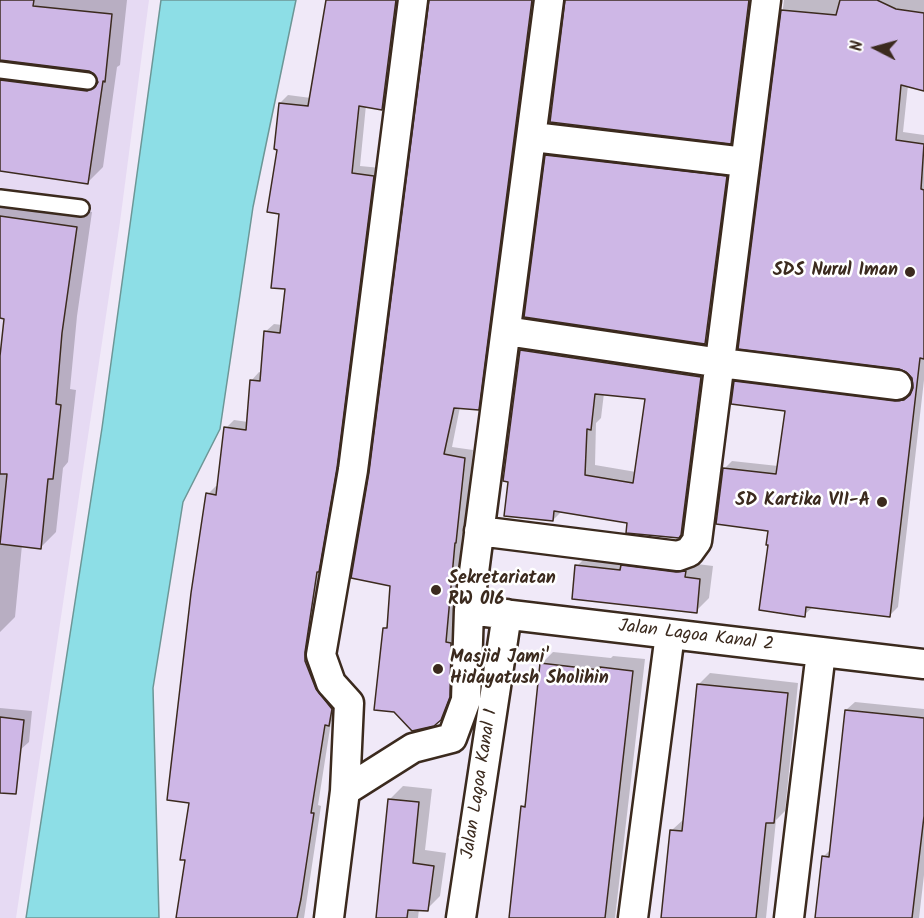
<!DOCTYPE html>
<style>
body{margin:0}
#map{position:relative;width:924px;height:918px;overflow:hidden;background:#f0e9f8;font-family:Kalam,sans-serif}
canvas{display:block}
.north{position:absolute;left:846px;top:18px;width:60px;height:60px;-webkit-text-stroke:4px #fff;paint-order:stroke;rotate:276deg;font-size:16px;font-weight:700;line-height:24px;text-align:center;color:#3b2a1e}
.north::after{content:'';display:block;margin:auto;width:21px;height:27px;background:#3b2a1e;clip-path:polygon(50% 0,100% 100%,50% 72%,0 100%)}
</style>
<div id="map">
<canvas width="924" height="918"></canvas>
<div class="north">N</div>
</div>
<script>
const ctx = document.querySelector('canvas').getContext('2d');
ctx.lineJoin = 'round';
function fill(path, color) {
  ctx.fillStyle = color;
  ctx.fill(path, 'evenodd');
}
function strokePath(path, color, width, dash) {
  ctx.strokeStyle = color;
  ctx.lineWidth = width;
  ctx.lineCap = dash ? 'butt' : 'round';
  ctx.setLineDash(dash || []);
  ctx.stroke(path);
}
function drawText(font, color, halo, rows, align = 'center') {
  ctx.font = font + ' Kalam,sans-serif';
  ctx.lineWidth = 5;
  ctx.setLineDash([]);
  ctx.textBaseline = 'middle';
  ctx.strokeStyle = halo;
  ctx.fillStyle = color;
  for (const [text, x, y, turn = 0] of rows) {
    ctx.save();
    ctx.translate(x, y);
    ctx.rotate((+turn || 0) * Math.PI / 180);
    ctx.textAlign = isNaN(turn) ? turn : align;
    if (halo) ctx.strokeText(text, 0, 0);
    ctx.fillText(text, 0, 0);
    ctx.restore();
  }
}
fill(new Path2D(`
 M0,0H149L120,222L16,918H0Z`), '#e6daf3');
const water = new Path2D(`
 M161,0H296L253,207L220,429L183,502L153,688L159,918H26L102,428Z`);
fill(water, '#8ddee6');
strokePath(water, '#6c9696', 1.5);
fill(new Path2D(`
 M0,0H127L120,65L117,67L103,167L88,182L0,170ZM7,60L90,70L98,74L15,65Z
 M327,0H403L390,100L382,108L366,105L360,166L381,168L326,562L339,700L337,716L331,722L318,805L321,806L304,918H178L187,859L208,494L216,486H219L226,428L234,420L248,422L251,381L259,372L262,373L265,332L274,324L282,325L286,288L280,213V103L288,95L311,98Z
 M431,0H539L486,401L478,409L460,407L452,447L473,450L464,533L462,535L453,634L459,636L457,687L449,710L440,718L385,628L388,625L392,585L371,472Z
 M567,0H756L739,134L730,142Z
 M784,0H924V89L908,85L903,132L924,135V380L898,607L889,616L813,607L804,615L770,544L769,530L724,469L732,461L778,466L786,410L735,382L744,374L904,394L913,392L915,388L913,377L907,370L899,367L740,347Z
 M555,147L735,168L714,334L705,342L547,156Z
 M0,199L92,212L77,316L70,389L76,390L68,462L63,468L56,532L41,547L22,545L15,617L0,632V370L6,318L0,317Z
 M531,340L711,367L689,526L678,537L629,521L562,511L553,520L521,350ZM604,393L646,398L636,472L595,465L596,423L601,418Z
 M590,553L698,559L697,564L713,566L709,598L696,611L577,566Z
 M553,652L611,658L613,656L645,659L615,918H511L522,807L527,802L541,664Z
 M710,673L798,683L785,811L776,820L766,918H662L672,830L684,819L699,684Z
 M855,702L924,709V875L919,918H817L823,857L832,848L846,710Z
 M0,708L32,711L29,742L20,750L0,748Z
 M403,786L432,789L425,850L446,853L440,896L427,909H419L418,918H377L390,799Z`), '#0003');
const building = new Path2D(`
 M0,0H34L33,6L112,14L105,82L103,81L88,184L0,171V80L87,91L95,87L98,82L94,74L89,71L0,60Z
 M326,0H396L382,110L359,106L352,173L374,176L337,468L319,572H317L305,652V661L316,689L332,709L329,726L325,725L311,813H314L301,899L297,918H176L185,860H180L189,803L167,800L191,593L206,493L216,495L224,427L246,430L250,380L260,381L264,331L280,333L285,289L271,288L279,214L267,212L277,150L274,149L279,103L308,106Z
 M429,0H532L479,410L454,408L444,454L465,458L456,543H455L446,642L451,643L450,697L441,720L434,726L412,731L394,712L374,710L383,628H387L390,586L351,578L369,472Z
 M565,0H749L731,144L550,122Z
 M840,0H877L896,9L924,13V91L901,85L896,140L924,144L921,189L924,190V359L920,358L890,617L806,607L805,617L759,610L768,545H766L768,531L716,524L723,468L776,474L785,411L731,404L734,381L895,401L904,400L910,395L913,388L912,378L906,372L899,369L738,349L781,10L836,15Z
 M545,155L727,176L705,344L524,317Z
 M0,216L77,227L62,333L56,404L61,405L53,479H48L41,549L0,544L7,474H0V356L4,319L0,318Z
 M520,350L701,377L681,535L679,538L626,533L627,523L554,511L553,521L504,516L508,482L503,481ZM595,394L645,399L633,483L585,475L587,429L591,430Z
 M575,565L620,570L621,565L676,572L686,571L685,577L700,579L697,613L572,599Z
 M540,663L600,670V667L633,671L605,918H509L521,806L525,807Z
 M697,684L788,693L774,823H766L756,918H661L670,830L682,831Z
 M845,710L924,718V816L912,918H815L822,856L829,857Z
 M0,717L24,720L16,794L0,793Z
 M388,799L419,802L413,863L434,866L428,911L408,910L407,918H376Z`);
fill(building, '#ceb7e6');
strokePath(building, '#3b2a1e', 1.5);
const service = new Path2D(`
 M0,70L88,81
 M0,198L81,208`);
const minor = new Path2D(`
 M533,137L745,162
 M506,331L721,363L897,385
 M479,531L678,556L689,552L697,541L766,0
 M469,610L924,664
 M345,791L413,748L452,738L466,700L469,610L549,0
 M329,918L345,791L349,703L331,683L321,655L353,470L413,0
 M461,918L507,614
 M633,918L670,634
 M789,918L821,652`);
strokePath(service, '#3b2a1e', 20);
strokePath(minor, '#3b2a1e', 33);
strokePath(service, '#fff', 15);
strokePath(minor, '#fff', 28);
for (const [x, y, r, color] of [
 [910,272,6,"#3b2a1e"],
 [882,502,6,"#3b2a1e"],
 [436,590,6,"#3b2a1e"],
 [438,669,6,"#3b2a1e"]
]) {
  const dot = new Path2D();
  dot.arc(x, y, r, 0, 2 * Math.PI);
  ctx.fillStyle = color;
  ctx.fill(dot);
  strokePath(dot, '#fff', 2);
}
drawText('bold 18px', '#3b2a1e', '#fff', [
 ["SDS Nurul Iman",898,272],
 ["SD Kartika VII-A",870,502],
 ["Sekretariatan",448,580,"left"],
 ["RW 016",448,601,"left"],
 ["Masjid Jami'",450,659,"left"],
 ["Hidayatush Sholihin",450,680,"left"]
], 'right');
drawText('18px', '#3b2a1e', '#fff', [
 ["Jalan Lagoa Kanal 2",696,637,7],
 ["Jalan Lagoa Kanal 1",481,784,-81]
]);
</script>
